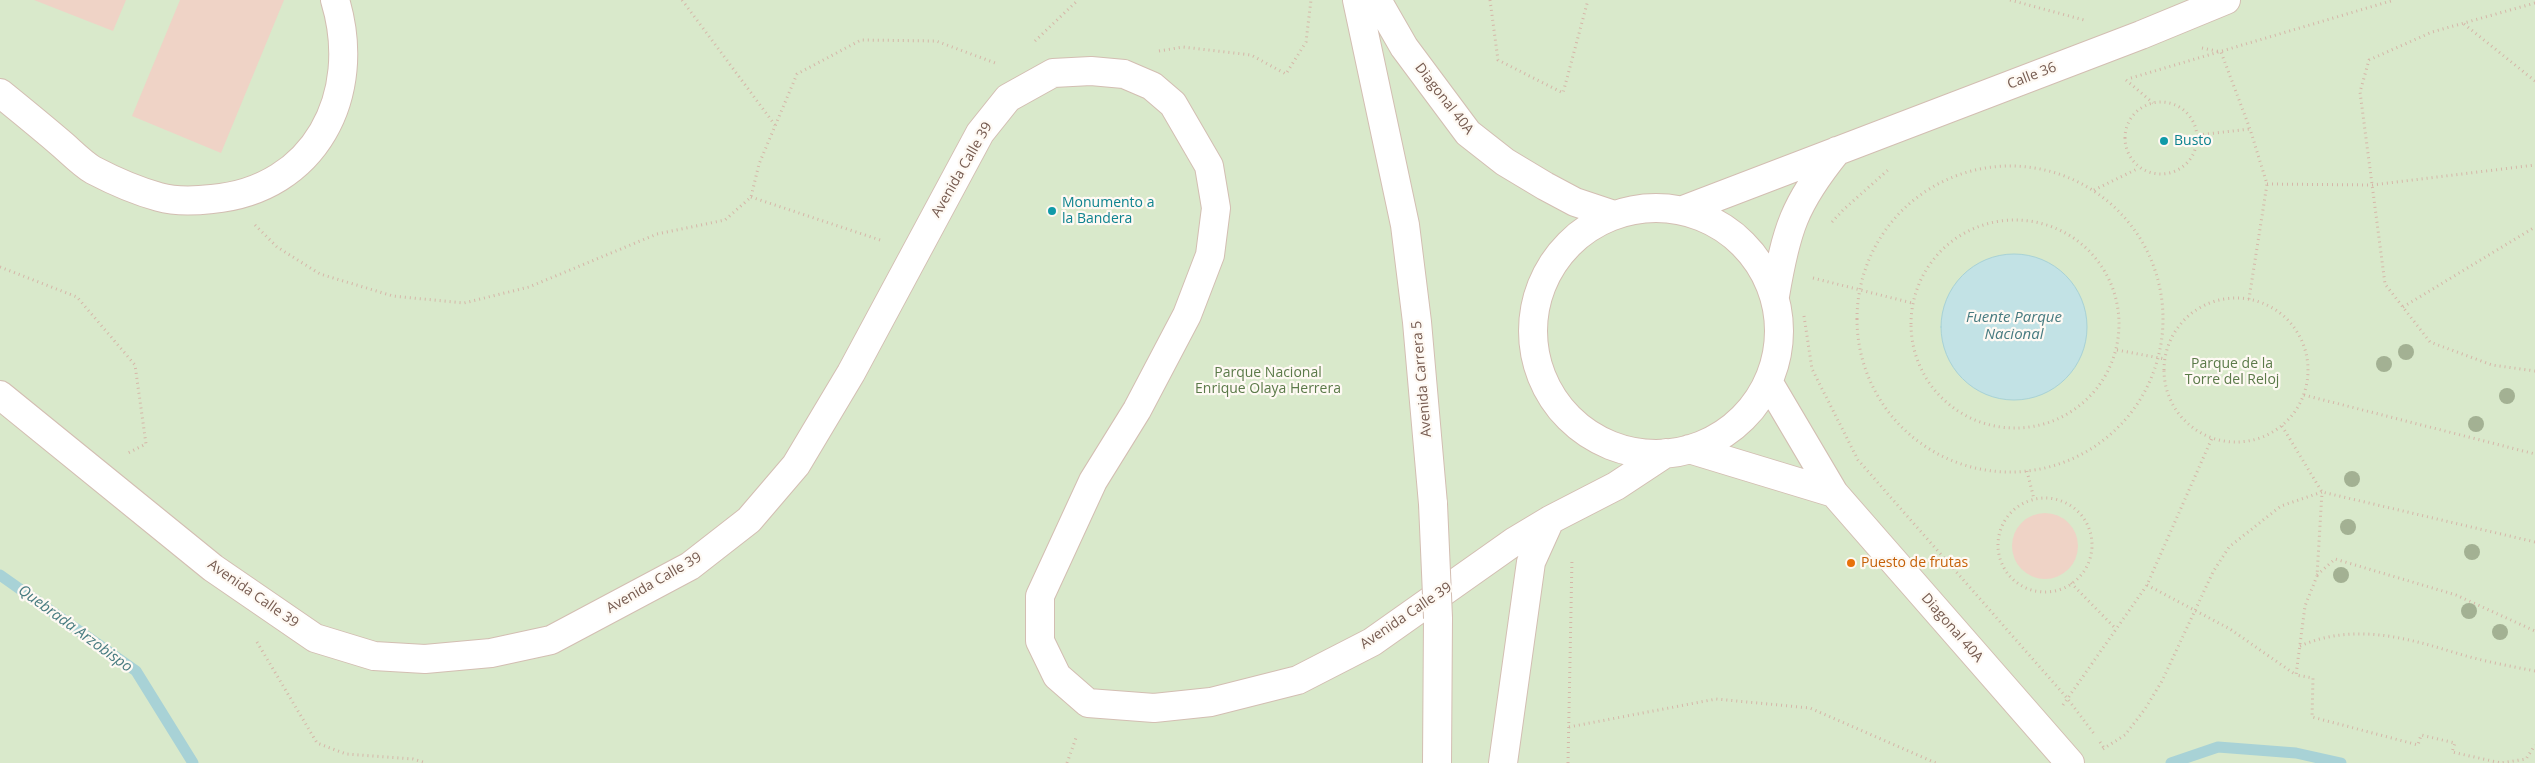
<!DOCTYPE html>
<style>
body{margin:0}
canvas{display:block;background:#fcf5ed}
</style>
<canvas width="2535" height="763"></canvas>
<script>
const ctx = document.querySelector('canvas').getContext('2d');
ctx.lineJoin = 'round';
function fill(path, color) {
  ctx.fillStyle = color;
  ctx.fill(path, 'evenodd');
}
function strokePath(path, color, width, dash) {
  ctx.strokeStyle = color;
  ctx.lineWidth = width;
  ctx.lineCap = dash ? 'butt' : 'round';
  ctx.setLineDash(dash || []);
  ctx.stroke(path);
}
function drawText(font, color, halo, rows, align = 'center') {
  ctx.font = font + ' "Open Sans",sans-serif';
  ctx.lineWidth = 4.5;
  ctx.setLineDash([]);
  ctx.textBaseline = 'middle';
  ctx.strokeStyle = halo;
  ctx.fillStyle = color;
  for (const [text, x, y, turn = 0] of rows) {
    ctx.save();
    ctx.translate(x, y);
    ctx.rotate((+turn || 0) * Math.PI / 180);
    ctx.textAlign = isNaN(turn) ? turn : align;
    if (halo) ctx.strokeText(text, 0, 0);
    ctx.fillText(text, 0, 0);
    ctx.restore();
  }
}
fill(new Path2D(`
 M0,0H2535V763H0Z`), '#d9e9cb');
const water = new Path2D(`
 M1941 327a73 73 0 1 1 146 0a73 73 0 1 1-146 0Z`);
fill(water, '#c2e2e5');
strokePath(water, '#a8d2d6', 1);
strokePath(new Path2D(`
 M0,575L136,671L193,763
 M2171,763L2218,747L2296,753L2341,763`), '#a8d2d6', 11);
fill(new Path2D(`
 M34,0H126L113,31Z
 M180,0H284L221,153L132,116Z
 M2012 546a33 33 0 1 1 66 0a33 33 0 1 1-66 0Z`), '#efd3c6');
const secondary = new Path2D(`
 M1357,0L1405,225L1417,322L1433,504
 M1377,0L1404,47L1468,133L1505,162L1545,186L1575,202L1614,215
 M0,93C21,110 43,128 64,146C73,154 83,164 93,170C114,181 137,191 159,197C176,202 195,201 212,199C315,190 364,95 335,0
 M1533 331a123 123 0 1 1 246 0a123 123 0 1 1-246 0Z
 M1683,210L2141,35L2226,0
 M1775,296C1786,230 1794,204 1837,151
 M1769,383L1834,493L2070,763
 M0,395L213,568L315,638L374,656L425,659L491,653L551,640L690,566L749,520L796,465L851,373L980,133L1008,98L1053,73L1091,71L1124,74L1152,86L1173,104L1209,166L1216,208L1210,255L1187,315L1137,410L1093,481L1040,596V641L1057,676L1088,703L1154,708L1211,702L1298,680L1372,642L1515,541L1550,520L1616,486L1666,453
 M1689,449L1834,493
 M1437,763L1438,618
 M1503,763L1531,562L1550,520`);
strokePath(secondary, '#d3beb2', 30);
strokePath(new Path2D(`
 M682,0L775,125
 M1490,0L1498,60L1563,93L1588,0
 M2010,0L2084,20
 M2535,3L2432,32L2369,60L2360,92L2385,284L2430,342L2492,365L2535,371
 M2464,24L2535,81
 M1035,41L1078,0
 M2202,48L2221,52L2250,129L2267,184L2249,299
 M1159,51L1183,47L1251,55L1286,74L1306,42L1311,0
 M2131,78L2394,0
 M2126,80L2153,103
 M2125 138a36 36 0 1 1 72 0a36 36 0 1 1-72 0Z
 M2198,135L2250,129
 M1857 319a153 153 0 1 1 306 0a153 153 0 1 1-306 0Z
 M2267,184L2372,185L2535,165
 M2094,190L2139,168
 M751,197L883,241
 M1911 324a104 104 0 1 1 208 0a104 104 0 1 1-208 0Z
 M1832,222L1843,210L1888,170
 M255,225L277,247L320,274L393,296L464,303L529,287L657,234L725,220L751,197L759,164L797,74L861,40L936,41L998,64
 M0,267L77,297L135,365L146,444L126,454
 M1813,278L1912,303
 M2164 370a72 72 0 1 1 144 0a72 72 0 1 1-144 0Z
 M2403,307L2535,227
 M1804,316L1812,369L1858,460L2067,698L2095,735
 M2117,350L2165,359
 M2304,395L2535,454
 M2282,426L2322,492L2535,542
 M2027,471L2034,499
 M1998 545a47 47 0 1 1 94 0a47 47 0 1 1-94 0Z
 M2317,575L2335,559L2456,595L2535,631
 M2071,583L2116,629
 M2147,585L2230,629L2296,675
 M257,642L317,743L346,754L413,759L426,763
 M2300,646C2353,623 2404,637 2456,653C2482,661 2509,666 2535,671
 M2063,705L2147,585L2212,438
 M1569,727L1716,699L1810,708L1936,763
 M2100,742L2104,748
 M2103,749L2125,735L2145,709L2162,681L2213,572L2229,547L2281,506L2322,492L2317,576L2305,606L2296,675L2313,678L2312,717L2418,745L2421,735L2455,743L2452,752L2501,763L2526,759L2535,745
 M1067,763L1077,735
 M1568,763L1572,558`), '#d5b6a8', 3, [1, 4]);
strokePath(secondary, '#fff', 28);
const secondaryBridge = new Path2D(`
 M1433,504L1438,618`);
strokePath(secondaryBridge, '#d3beb2', 30, []);
strokePath(secondaryBridge, '#fff', 28);
ctx.fillStyle = '#a3b193';
for (const [x, y] of [
 [2406,352],
 [2384,364],
 [2507,396],
 [2476,424],
 [2352,479],
 [2348,527],
 [2472,552],
 [2341,575],
 [2469,611],
 [2500,632]
]) {
  ctx.beginPath();
  ctx.arc(x, y, 8, 0, 2 * Math.PI);
  ctx.fill();
}
for (const [x, y, r, color] of [
 [2164,141,5,"#0f9aa8"],
 [1052,211,5,"#0f9aa8"],
 [1851,563,5,"#e8710a"]
]) {
  const dot = new Path2D();
  dot.arc(x, y, r, 0, 2 * Math.PI);
  ctx.fillStyle = color;
  ctx.fill(dot);
  strokePath(dot, '#fef9f3', 2);
}
drawText('14px', '#765b50', '#fef9f3', [
 ["Calle 36",2032,76,-21],
 ["Diagonal 40A",1444,99,52],
 ["Avenida Calle 39",962,170,-60],
 ["Avenida Carrera 5",1422,379,-95],
 ["Avenida Calle 39",654,583,-30],
 ["Avenida Calle 39",253,594,35],
 ["Avenida Calle 39",1406,616,-34],
 ["Diagonal 40A",1952,628,49]
]);
drawText('14px', '#0d838f', '#fef9f3', [
 ["Busto",2174,141],
 ["Monumento a",1062,203],
 ["la Bandera",1062,219]
], 'left');
drawText('14px', '#5b7a49', '#fef9f3', [
 ["Parque de la",2232,364],
 ["Torre del Reloj",2232,380],
 ["Parque Nacional",1268,373],
 ["Enrique Olaya Herrera",1268,389]
]);
drawText('14px', '#c56008', '#fef9f3', [
 ["Puesto de frutas",1861,563]
], 'left');
drawText('italic 15px', '#477b80', '#fef9f3', [
 ["Fuente Parque",2014,318],
 ["Nacional",2014,335],
 ["Quebrada Arzobispo",75,629,36]
]);
</script>
